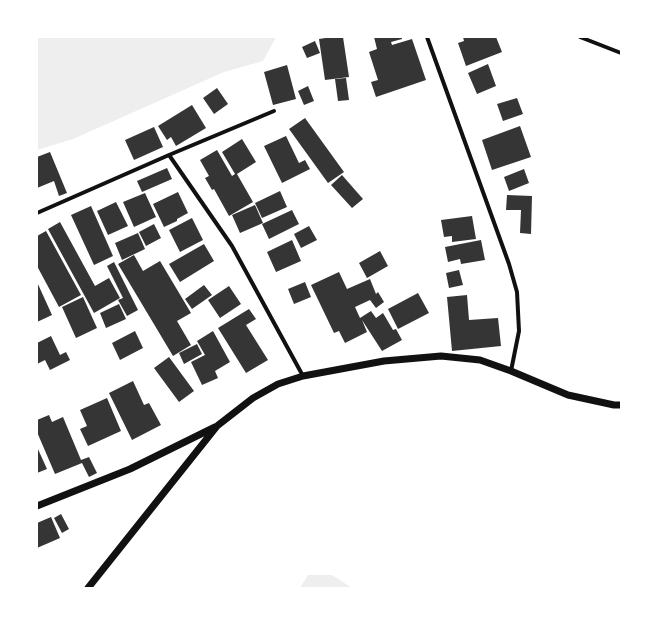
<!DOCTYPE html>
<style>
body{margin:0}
#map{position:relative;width:658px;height:625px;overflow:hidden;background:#fff;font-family:"Times New Roman",serif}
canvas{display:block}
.frame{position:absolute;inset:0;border:38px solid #fff;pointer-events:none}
</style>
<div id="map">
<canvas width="658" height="625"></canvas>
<div class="frame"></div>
</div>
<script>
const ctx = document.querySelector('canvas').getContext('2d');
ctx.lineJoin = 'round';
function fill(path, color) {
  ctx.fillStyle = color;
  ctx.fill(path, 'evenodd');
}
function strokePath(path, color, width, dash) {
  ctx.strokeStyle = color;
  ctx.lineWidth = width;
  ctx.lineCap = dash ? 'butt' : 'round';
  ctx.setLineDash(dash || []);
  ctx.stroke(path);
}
fill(new Path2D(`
 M37,37H276L263,61L224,72L73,139L37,150Z
 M308,575H332L352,588H300Z`), '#eee');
fill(new Path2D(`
 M332,37H343L349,77L325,80L319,39Z
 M374,37H402V39L391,42L392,45L412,39L426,80L376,97L371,82L378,80L369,52L377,49Z
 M463,37H496L502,52L466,66L458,43L464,41Z
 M315,41L320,53L307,58L302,47Z
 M488,64L496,86L477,94L468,73Z
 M287,65L296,99L273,105L264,72Z
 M346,78L349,100L338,101L335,79Z
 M308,86L314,101L304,105L298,91Z
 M217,88L228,104L214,114L203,98Z
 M517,98L523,114L503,121L497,104Z
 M192,105L206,128L176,146L171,137L167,140L158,126Z
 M305,118L344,172L328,183L289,129Z
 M520,126L531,157L492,170L482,140Z
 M154,127L163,147L134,160L125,140Z
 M286,136L299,163L305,160L310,169L282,183L264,146Z
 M242,139L256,162L237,174L253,202L229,216L214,189L212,190L205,178L209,176L200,160L217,150L232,176L235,174L222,152Z
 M50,152L67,193L59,196L54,181L37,188V157Z
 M167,168L172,179L142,192L137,181Z
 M524,169L529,183L509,191L504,177Z
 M342,175L363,199L352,208L331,185Z
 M280,191L287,207L262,218L255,203Z
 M178,192L188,213L177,219V221L164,227L153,204Z
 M145,193L156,217L134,227L123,202Z
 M507,195L532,196L531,234L520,233L521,210H506Z
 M116,202L128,226L108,235L97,211Z
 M255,205L263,223L240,233L232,215Z
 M91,206L113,256L94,265L71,215Z
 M292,210L299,224L269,239L262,224Z
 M472,216L476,239L452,242V236L444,237L441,220Z
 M192,218L203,240L180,252L169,230Z
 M60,222L95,286L109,278L120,298L94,313L48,229Z
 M154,224L161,238L146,246L139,232Z
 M309,226L317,240L301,248L294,234Z
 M46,231L81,295L59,307L37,266V236Z
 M138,233L145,249L122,260L115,243Z
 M292,240L301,261L276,272L267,252Z
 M481,240L485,260L461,264L460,259L448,262L445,247Z
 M204,244L214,261L180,282L169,264Z
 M380,251L388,266L367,278L359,263Z
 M134,255L143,271L160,261L191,313L177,321L191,345L173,356L118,264Z
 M114,262L138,310L127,316L118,300L123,298L107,266Z
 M459,270L463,285L449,288L446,273Z
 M339,272L347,289L370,279L376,294L378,292L384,302L376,308L370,300L355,307L360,318L371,311L376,318L383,313L393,330L396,329L402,340L382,351L362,320L367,332L345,343L339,331L334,333L311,285Z
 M37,282L52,315L37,322Z
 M305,282L311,297L294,304L288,289Z
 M204,285L212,295L192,309L185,299Z
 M229,286L241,304L220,318L208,300Z
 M418,293L429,313L398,329L388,309Z
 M467,295L469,320L498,318L501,346L452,351L447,297Z
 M83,297L97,328L76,338L62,307Z
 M119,304L126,319L106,328L100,313Z
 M249,309L256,319L246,325L268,360L246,373L218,328Z
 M135,331L143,348L120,360L112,343Z
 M213,331L230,362L215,371L218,378L202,385L191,362L205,355L197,341Z
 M51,336L60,355L66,352L70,360L50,370L45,360L37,364V343Z
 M197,344L202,354L184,364L179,353Z
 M169,357L194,391L179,402L154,368Z
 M133,381L144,405L149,403L161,425L132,440L109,393Z
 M107,398L121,431L88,446L80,429L87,426L80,410Z
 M49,415L52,422L63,417L81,460L89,457L97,473L89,477L82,463L55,474L37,432V420Z
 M37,447L47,469L37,473Z
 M61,514L69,529L62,533L54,518Z
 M51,517L60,538L37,548V523Z`), '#353535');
strokePath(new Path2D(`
 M427,37L509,264L517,292L519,331L511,371
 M580,37L621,53
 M169,155L232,246L303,376
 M37,213L169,155L274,111`), '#111', 4);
strokePath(new Path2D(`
 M37,506L130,469L215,427
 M88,588L217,426L253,398L278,384L303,376L384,361L441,356L480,360L511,371L568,395L614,405H621`), '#111', 7);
</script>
